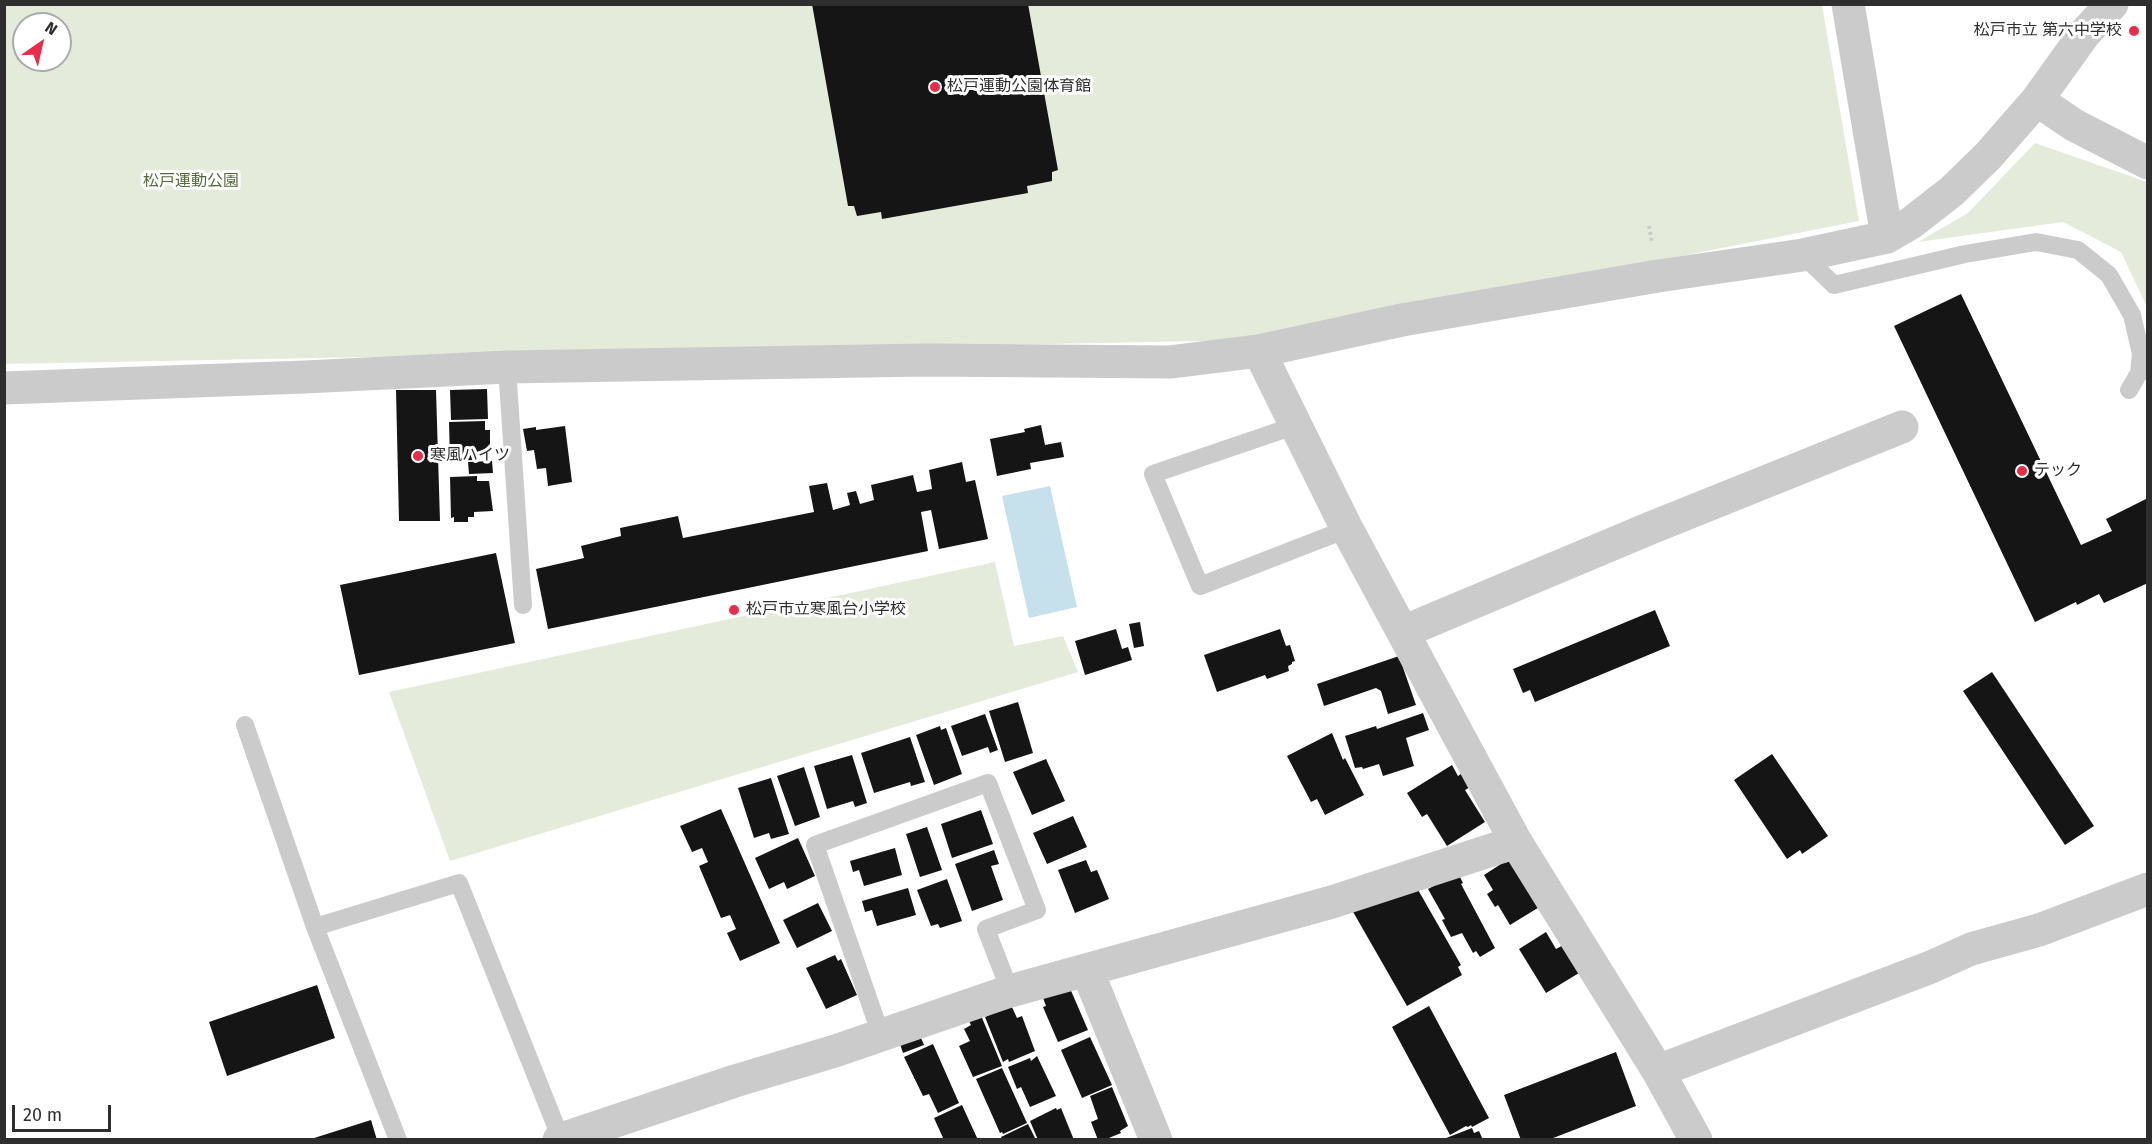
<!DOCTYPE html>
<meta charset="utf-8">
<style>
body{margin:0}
#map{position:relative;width:2152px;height:1144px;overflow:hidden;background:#fff;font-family:"Fira Sans",sans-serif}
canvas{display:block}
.frame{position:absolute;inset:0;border:6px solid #2e2e2e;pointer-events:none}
.north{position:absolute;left:12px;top:12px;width:60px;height:60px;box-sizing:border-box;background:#fff;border:2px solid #ababab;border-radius:50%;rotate:34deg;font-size:16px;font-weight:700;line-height:24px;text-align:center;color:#2e2e2e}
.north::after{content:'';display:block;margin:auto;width:21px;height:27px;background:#e82c49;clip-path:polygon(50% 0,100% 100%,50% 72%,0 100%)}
.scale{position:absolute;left:12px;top:1105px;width:99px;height:27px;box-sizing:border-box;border:3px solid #2e2e2e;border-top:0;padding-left:8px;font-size:18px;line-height:21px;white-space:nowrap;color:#2e2e2e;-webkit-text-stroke:4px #fff;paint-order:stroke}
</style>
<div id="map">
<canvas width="2152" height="1144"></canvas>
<div class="frame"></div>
<div class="north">N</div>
<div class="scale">20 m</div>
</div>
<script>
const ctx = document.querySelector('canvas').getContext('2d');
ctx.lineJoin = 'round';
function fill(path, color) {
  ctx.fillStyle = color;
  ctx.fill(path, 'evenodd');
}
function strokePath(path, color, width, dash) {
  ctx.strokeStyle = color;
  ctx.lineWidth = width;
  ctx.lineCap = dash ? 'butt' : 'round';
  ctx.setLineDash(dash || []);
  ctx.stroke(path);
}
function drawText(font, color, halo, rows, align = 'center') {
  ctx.font = font + ' "Fira Sans","Noto Sans JP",sans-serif';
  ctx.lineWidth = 6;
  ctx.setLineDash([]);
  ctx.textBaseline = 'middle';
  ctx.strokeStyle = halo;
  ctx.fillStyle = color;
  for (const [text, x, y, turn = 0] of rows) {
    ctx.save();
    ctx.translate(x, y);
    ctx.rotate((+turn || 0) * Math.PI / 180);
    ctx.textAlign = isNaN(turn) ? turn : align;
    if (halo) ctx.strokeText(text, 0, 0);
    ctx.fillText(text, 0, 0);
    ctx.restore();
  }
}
fill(new Path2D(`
 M4,5H1822L1859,221L1255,340L5,364ZM24,24H60V60H24Z
 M2035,143L2147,182V307L2121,252L2063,222L1918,242L1968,213Z
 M995,562L1014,646L1063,636L1078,672L450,861L389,692Z`), '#e5ebdb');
fill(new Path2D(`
 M1050,486L1077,607L1029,618L1002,496Z`), '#c6e0ec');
fill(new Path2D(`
 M812,4H1028L1058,170L1052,172V181L1027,186L1028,193L882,219L881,212L857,216L854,206H848Z
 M1961,294L2081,545L2112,531L2106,519L2148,498V583L2104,603L2099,594L2077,605L2076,602L2035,622L1894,326Z
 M487,389L488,419L451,420L450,390Z
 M396,390H436L440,521H399Z
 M485,421V430H490V456H476L473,460L450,461L449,422Z
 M1041,425L1045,445L1061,442L1064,457L1030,463L1031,469L997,476L990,439L1025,432L1024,429Z
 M565,426L572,482L548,486L546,468L537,469L534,450L527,451L523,429L536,427V430Z
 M492,461L493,473L469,474L468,462Z
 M962,462L966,482L975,480L988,539L939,549L931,510L921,512L928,551L548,629L536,569L584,558L581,546L621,536L620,528L678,516L683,538L814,512L809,486L827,483L833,510L850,505L847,493L856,491L860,504L874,500L871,485L913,475L917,492L932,489L929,470Z
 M477,476V481H489L493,511L474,512V517H468V522H454V517L451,518L450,477Z
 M496,553L515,643L359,675L340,585Z
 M1655,610L1670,646L1535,702L1530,690L1523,693L1513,669Z
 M1140,622L1144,646L1134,648L1129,624Z
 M1116,629L1122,649L1128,647L1132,660L1085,675L1075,641Z
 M1280,629L1286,646L1290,645L1295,661L1292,662V664L1288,666L1289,671L1267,679L1265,675L1217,692L1204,655Z
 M1399,656L1416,705L1388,714L1381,691L1376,688L1324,706L1317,684Z
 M1992,672L2094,826L2065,845L1963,691Z
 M1018,702L1033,753L1005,762L989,711Z
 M1423,713L1429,730L1406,738L1414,766L1383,776L1379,764L1363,769L1362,767L1355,768L1345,736L1376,726L1377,729Z
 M985,714L998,750L990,753L988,747L962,756L951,726Z
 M940,726L941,730L946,728L962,774L934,785L916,735Z
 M1332,733L1343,760L1345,758L1364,795L1325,815L1317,799L1311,802L1287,756Z
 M910,737L925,782L911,786L910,782L874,793L861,753Z
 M1772,754L1828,836L1802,854L1800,850L1787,859L1734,780Z
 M852,755L867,803L855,807L853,801L827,809L814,766Z
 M1046,759L1065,801L1032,815L1013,772Z
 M1452,765L1458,776L1465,771L1474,785L1465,790L1485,822L1447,846L1427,814L1422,817L1407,793Z
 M804,767L820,817L795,826L777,776Z
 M771,778L789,834L771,839L769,833L754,838L738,788Z
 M721,809L780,943L740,961L727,933L736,929L730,915L721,918L699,866L708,862L702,848L692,852L680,826Z
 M981,810L993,844L952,858L941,824Z
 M1073,816L1087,847L1047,864L1033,833Z
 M927,827L942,870L920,877L906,834Z
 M798,838L815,876L787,889L784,882L769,889L755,858Z
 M895,848L902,875L864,886L859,870L853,872L850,861Z
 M994,850L999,864L991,866L1003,900L972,911L955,864Z
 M1086,860L1091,872L1097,870L1109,899L1075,913L1058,870Z
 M1511,860L1541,906L1510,925L1498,905L1495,907L1487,894L1493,890L1484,875L1504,862L1505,863Z
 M1458,873L1463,883L1461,884L1495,948L1480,957L1476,951L1473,953L1462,933L1451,937L1442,920L1445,919L1428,889Z
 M947,879L962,921L940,928L938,924L931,926L917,890Z
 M1413,881L1461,965L1458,967L1462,975L1407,1006L1352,910Z
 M908,888L916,915L877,926L872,910L865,912L862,901Z
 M818,903L832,931L797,948L783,920Z
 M1546,932L1556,949L1565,944L1579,973L1546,993L1519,949Z
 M835,955L838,961L841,959L857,995L826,1009L806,968Z
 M317,985L335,1038L227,1076L209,1022Z
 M1069,986L1088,1030L1058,1042L1043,1007L1046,1006L1043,998Z
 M1011,1005L1017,1018L1022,1016L1035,1051L1009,1062L1008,1059L1003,1062L985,1017Z
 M1429,1006L1489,1118L1472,1127L1471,1125L1468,1127L1466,1126L1450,1135L1392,1027Z
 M980,1013L1002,1066L973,1077L959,1046L970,1041L964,1029L971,1025L968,1019Z
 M919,1033L924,1045L903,1053L899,1041Z
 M1090,1037L1112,1085L1082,1098L1061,1050Z
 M933,1044L959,1103L938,1113L929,1094L923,1096L904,1057Z
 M1616,1052L1636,1106L1548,1140H1521L1504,1095Z
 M1037,1056L1056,1096L1030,1107L1021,1087L1017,1089L1008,1067L1030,1058L1031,1061Z
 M1002,1068L1027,1123L1003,1134L1002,1132L1000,1133L976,1079Z
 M1112,1087L1128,1126L1120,1131L1121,1133L1104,1140H1098L1091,1122L1098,1119L1090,1096Z
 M962,1105L978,1140H944L934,1118Z
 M1056,1108L1057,1110L1061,1108L1074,1140H1038L1030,1121Z
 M371,1120L377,1140H311V1139Z
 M1028,1124L1036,1140H1002L1001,1137Z
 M1472,1128L1474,1133L1479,1131L1483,1140H1441Z`), '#151515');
strokePath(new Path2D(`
 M1649,226L1652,243`), '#cbcbcb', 4, [3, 3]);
strokePath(new Path2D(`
 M1803,255L1834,285L1965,254L2036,242L2078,250L2109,275L2132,315L2141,354L2139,373L2129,390
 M507,367L523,605
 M1297,425L1153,474L1200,586L1347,529
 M245,725L315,927L398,1140
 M315,927L459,883L561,1139
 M881,1035L815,845L988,783L1037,910L986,929L1010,991`), '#cbcbcb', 18);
strokePath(new Path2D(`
 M1848,4L1887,237
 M2037,100L2074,125L2148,163
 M1259,351L1347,529L1516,842L1658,1071L1696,1140
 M4,388L305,377L507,367L926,360L1170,362L1259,351L1402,320L1658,276L1803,255L1887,237L1911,223L1952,191L1988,156L2037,100L2085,33L2112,4
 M1403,632L1653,527L1902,427
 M1087,970L1156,1140
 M1658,1071L1931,967L1971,949L2039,930L2148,889
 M559,1140L735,1081L835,1051L1010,991L1332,902L1516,842`), '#cbcbcb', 33);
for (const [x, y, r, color] of [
 [2134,31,6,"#e82c49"],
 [935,87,6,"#e82c49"],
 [418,456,6,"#e82c49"],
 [2022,471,6,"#e82c49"],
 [734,610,6,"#e82c49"]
]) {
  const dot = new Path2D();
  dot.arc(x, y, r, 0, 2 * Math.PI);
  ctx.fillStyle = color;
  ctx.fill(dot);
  strokePath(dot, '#fff', 2);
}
drawText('16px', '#2e2e2e', '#fff', [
 ["松戸市立 第六中学校",2122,31,"right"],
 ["松戸運動公園体育館",947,87],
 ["寒風ハイツ",430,456],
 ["テック",2034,471],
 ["松戸市立寒風台小学校",746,610]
], 'left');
drawText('16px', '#546a3a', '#fff', [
 ["松戸運動公園",191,182]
]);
</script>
